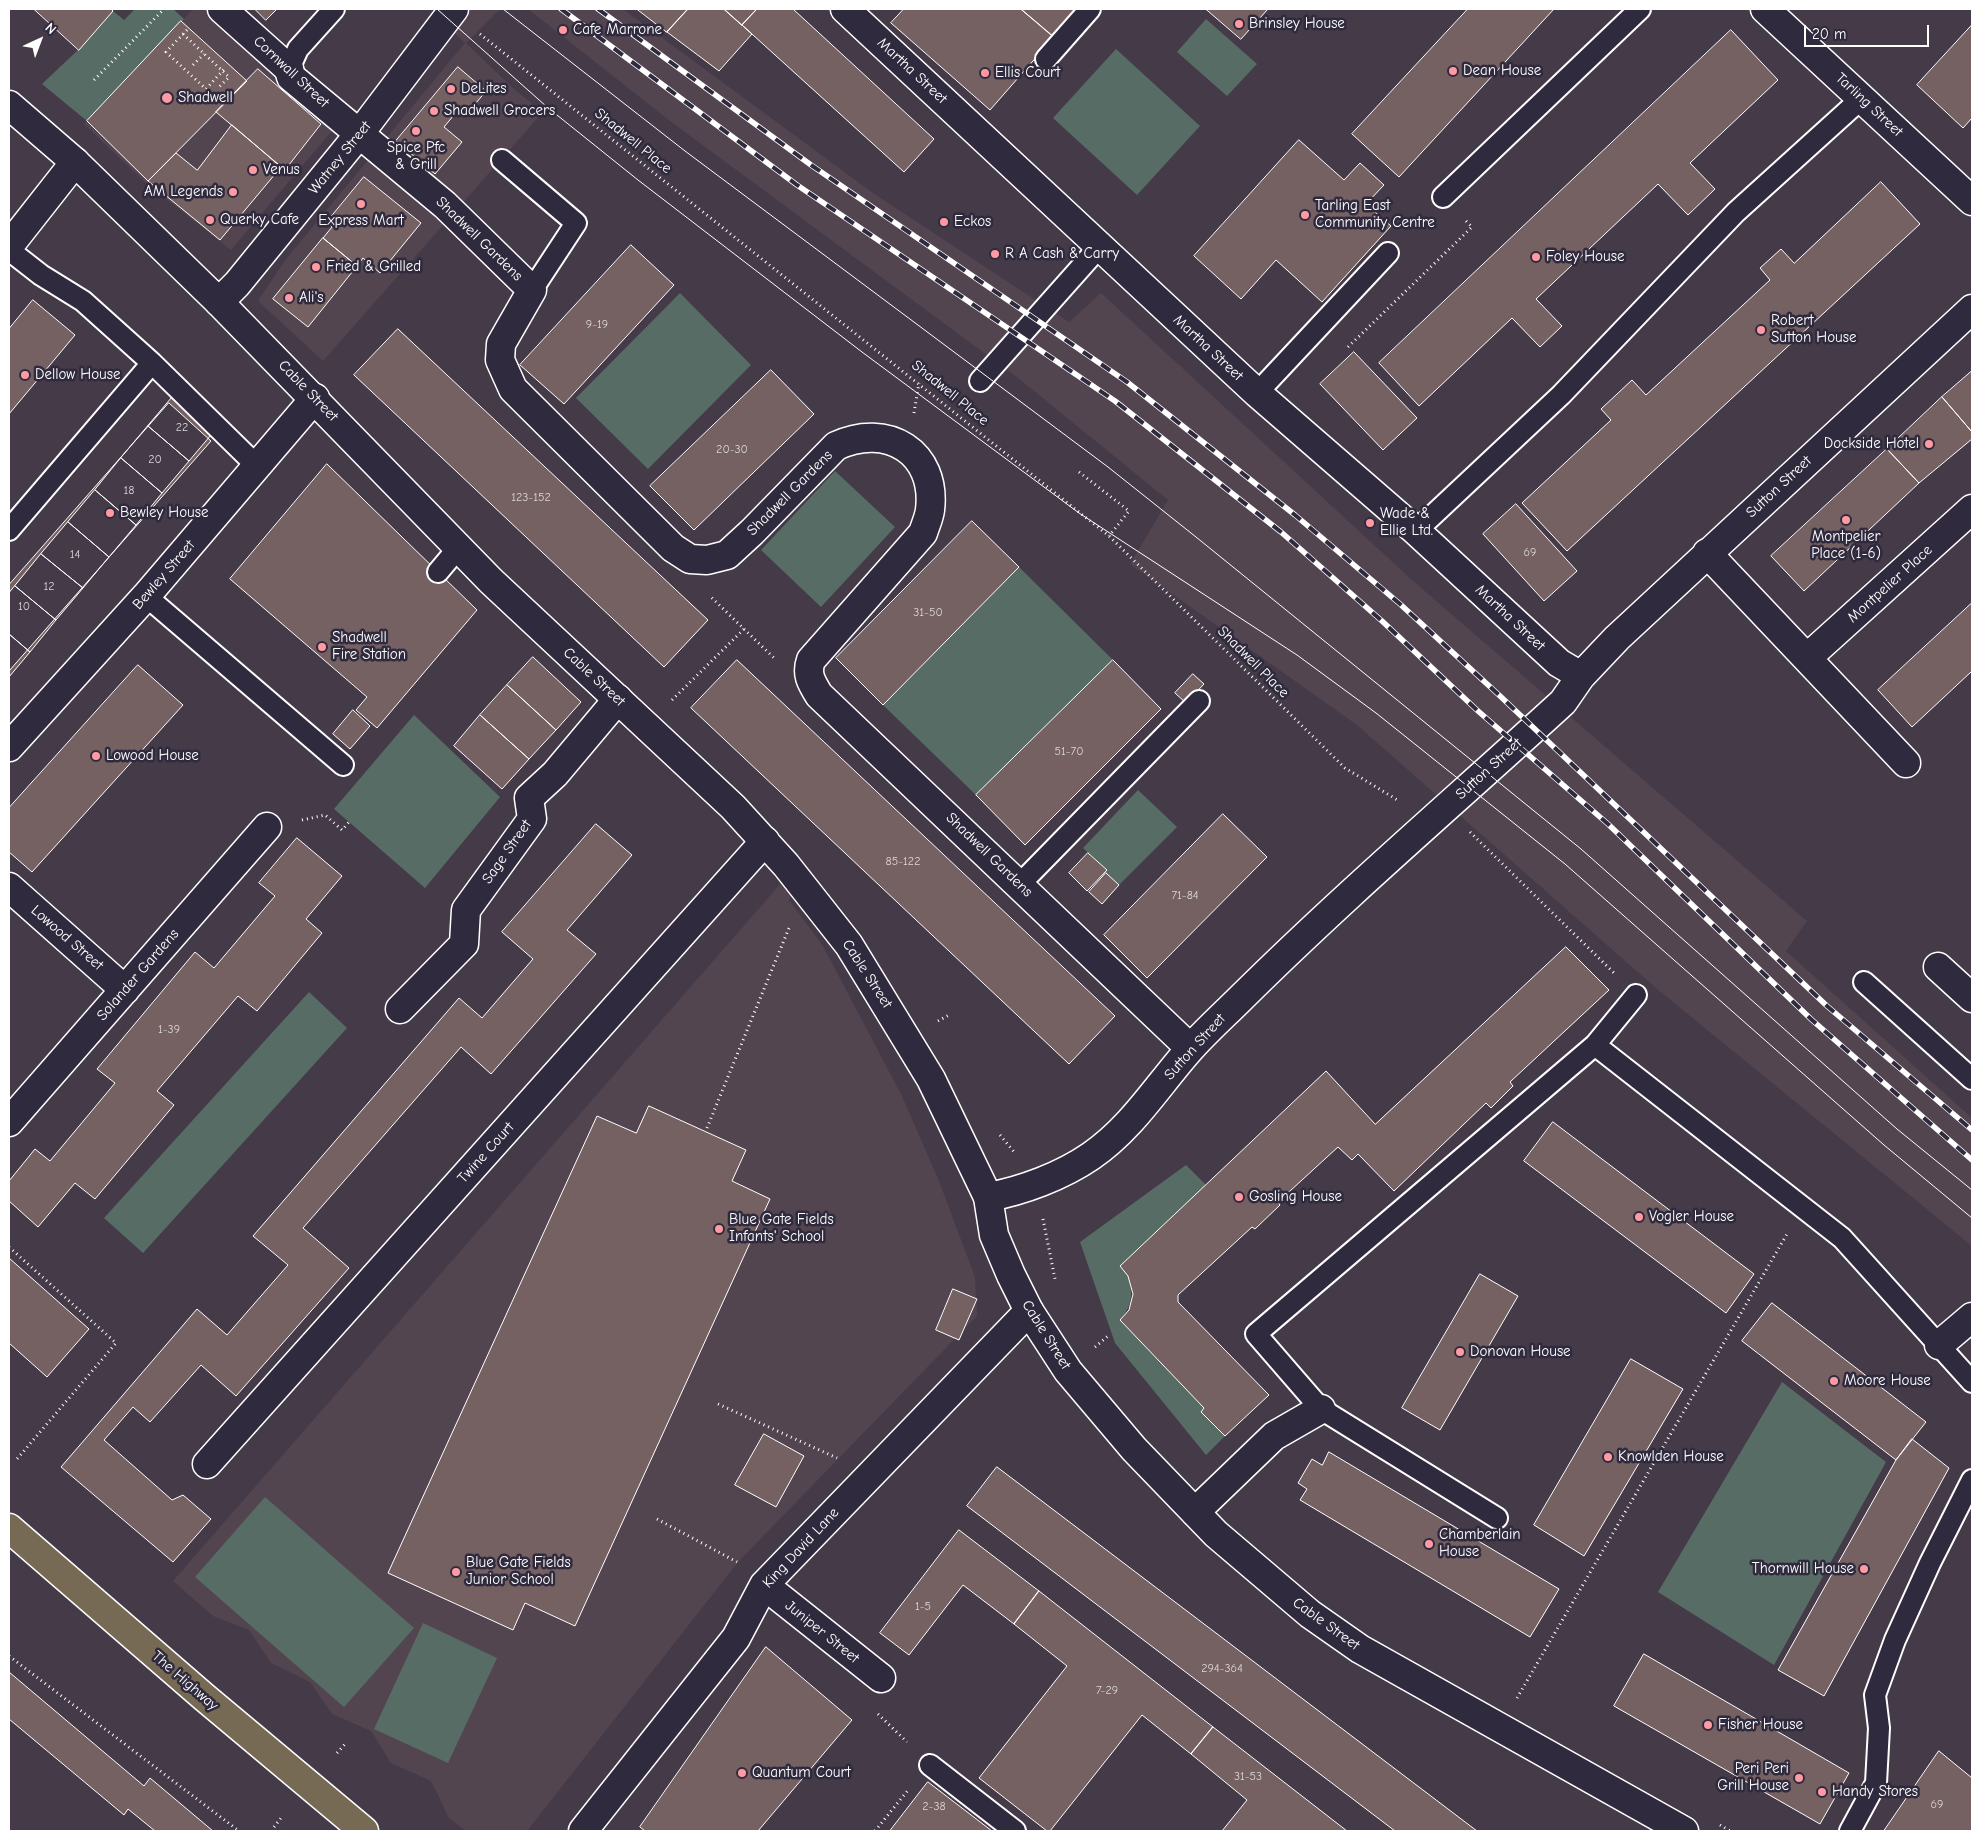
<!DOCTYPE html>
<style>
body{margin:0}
#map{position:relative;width:1981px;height:1840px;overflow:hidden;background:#443a48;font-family:"Comic Neue",sans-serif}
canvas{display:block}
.frame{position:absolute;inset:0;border:10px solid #fff;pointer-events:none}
.north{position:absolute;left:15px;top:15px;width:50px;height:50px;-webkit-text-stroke:4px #2f2a3d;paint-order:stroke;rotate:43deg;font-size:14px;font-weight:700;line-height:20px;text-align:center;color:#fff}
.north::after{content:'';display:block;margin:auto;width:18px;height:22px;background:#fff;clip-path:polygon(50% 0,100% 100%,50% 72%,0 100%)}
.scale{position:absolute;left:1804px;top:25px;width:125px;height:22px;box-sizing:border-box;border:2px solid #fff;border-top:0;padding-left:6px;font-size:15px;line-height:18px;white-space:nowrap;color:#fff;-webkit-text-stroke:4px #2f2a3d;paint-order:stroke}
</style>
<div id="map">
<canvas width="1981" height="1840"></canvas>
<div class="frame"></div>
<div class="north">N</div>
<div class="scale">20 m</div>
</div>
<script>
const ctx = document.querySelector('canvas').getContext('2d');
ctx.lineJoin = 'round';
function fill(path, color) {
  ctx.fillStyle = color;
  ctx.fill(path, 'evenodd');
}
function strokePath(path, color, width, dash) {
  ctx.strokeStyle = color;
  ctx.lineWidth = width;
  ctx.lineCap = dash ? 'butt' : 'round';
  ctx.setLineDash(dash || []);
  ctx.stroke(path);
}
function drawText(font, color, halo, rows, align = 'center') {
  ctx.font = font + ' "Comic Neue",sans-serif';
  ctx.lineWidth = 5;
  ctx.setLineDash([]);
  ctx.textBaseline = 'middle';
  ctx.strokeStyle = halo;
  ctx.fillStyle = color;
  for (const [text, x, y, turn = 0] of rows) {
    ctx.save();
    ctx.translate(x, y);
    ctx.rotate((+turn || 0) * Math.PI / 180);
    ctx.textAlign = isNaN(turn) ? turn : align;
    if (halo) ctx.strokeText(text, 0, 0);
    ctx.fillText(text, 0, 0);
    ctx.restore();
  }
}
fill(new Path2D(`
 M193,9H205L337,125L231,250L145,182L84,124Z
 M429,9H500L466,43L515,90L543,112L323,361L258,301L286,259L465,43Z
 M528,9H623L873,193L1069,322L1101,293L1412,580L1807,921L1786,951L1972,1118V1246L1657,989L1357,725L1130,564L1168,500L1018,378L670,121Z
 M782,882L792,893L789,900L823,946L902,1096L939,1181L975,1277L977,1316L738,1562L527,1831H466L449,1818L431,1781L391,1763L371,1731L332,1714L310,1682L271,1663L249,1630L213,1616L173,1581Z`), '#534550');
fill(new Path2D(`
 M135,9H173L184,19L87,121L42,84L79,49L113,11L124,20Z
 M1206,19L1257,64L1227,96L1177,52Z
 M1116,49L1200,126L1137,195L1053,118Z
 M680,293L751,365L648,469L576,398Z
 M835,471L895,527L821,607L761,550Z
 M1019,567L1113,660L976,795L883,705Z
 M414,715L500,797L425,888L334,809Z
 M1138,790L1177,827L1119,885L1106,874L1092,888L1107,870L1083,848Z
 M309,992L347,1028L143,1253L104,1218Z
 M1186,1165L1206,1185L1128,1276C1133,1294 1133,1305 1120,1320L1204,1408L1201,1412L1225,1436L1206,1455L1115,1343L1080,1242Z
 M1782,1382L1886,1462L1774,1665L1658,1592Z
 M265,1497L414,1628L344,1707L195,1577Z
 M423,1623L497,1658L448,1763L374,1729Z`), '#586c66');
const building = new Path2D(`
 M34,9H111L113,11L79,50Z
 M255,9H277L266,20Z
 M637,9H688L667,32Z
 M688,9H724L752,34L719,71L667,32Z
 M724,9H757L742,25Z
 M757,9H793L934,139L904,172L742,25Z
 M904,9H1021L1054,37L990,110L891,23Z
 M1021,9H1079L1054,37Z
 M1206,9H1268L1241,39Z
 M1468,9H1554L1399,177L1352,134Z
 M181,21L247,81L148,181L87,121Z
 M1972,25V118L1963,128L1917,85Z
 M1731,30L1778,80L1690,163L1715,189L1688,215L1658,184L1536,299L1562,326L1540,347L1512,318L1419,406L1379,363Z
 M458,67L486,91L466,115L459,109L444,127L462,142L435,174L396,141Z
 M258,69L321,124L285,170L216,112Z
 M232,125L281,167L220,240L148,181L176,153L197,170Z
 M1299,140L1344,180L1360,163L1384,185L1366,204L1391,226L1322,302L1276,260L1241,299L1194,256Z
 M364,177L421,223L380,273L363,258L357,266L323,238L332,227L327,222Z
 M1881,182L1920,224L1567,551L1522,503L1611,420L1601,409L1632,380L1646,395L1770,280L1760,268L1781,249L1794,263Z
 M323,238L357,266L308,327L273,299Z
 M631,245L674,285L564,404L520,365Z
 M33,300L75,335L9,414V329Z
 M398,329L708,620L664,667L354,375Z
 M1354,352L1417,418L1383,450L1320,384Z
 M771,370L814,414L694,530L650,486Z
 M1972,371V432L1942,397Z
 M175,394L216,429L189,461L148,426Z
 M1942,397L1972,432V439L1919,483L1887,449Z
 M169,403L211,441L9,671V585Z
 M148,426L189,461L162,493L121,458Z
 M1887,449L1919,483L1804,591L1771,556Z
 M121,458L162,493L136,525L95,490Z
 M327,464L477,610L377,728L356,710L367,697L230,579Z
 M95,490L136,525L109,557L68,522Z
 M1516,504L1577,571L1544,601L1483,534Z
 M972,521L1019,567L883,705L836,658Z
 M68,522L109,557L83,588L41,554Z
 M41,554L83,588L56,620L15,586Z
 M15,586L56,620L30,652L9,634V593Z
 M1972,603V671L1912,727L1878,690Z
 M9,634L30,652L9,677Z
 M533,657L581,702L556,730L507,685Z
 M737,660L1115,1016L1069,1064L691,708Z
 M1113,660L1161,709L1025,845L976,795Z
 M138,665L183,705L32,872L9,852V808Z
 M1193,674L1204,684L1186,703L1175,693Z
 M507,685L556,730L529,759L480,715Z
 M353,710L370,726L350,749L333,734Z
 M480,715L529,759L502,789L454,746Z
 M1223,814L1267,857L1147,978L1104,935Z
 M596,824L632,855L567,930L596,954L491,1074L461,1047L303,1228L349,1268L236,1396L201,1365L150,1422L133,1407L104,1440L172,1500L183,1495L211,1519L173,1562L61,1467L197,1309L227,1335L288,1265L253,1236L459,998L482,1018L533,959L502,932Z
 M297,838L342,876L306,919L322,933L257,1011L238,996L157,1091L174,1105L95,1199L75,1183L38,1227L9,1201V1181L35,1149L50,1161L115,1083L97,1069L195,952L214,968L275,896L259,883Z
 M1088,853L1107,870L1087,891L1069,873Z
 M1106,873L1119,885L1102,904L1089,892Z
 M1566,947L1609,990L1510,1082L1513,1086L1491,1108L1486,1103L1394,1191L1358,1154L1352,1160L1338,1147L1278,1202L1280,1205L1255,1229L1252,1227L1178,1295V1302L1269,1395L1225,1436L1201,1412L1204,1408L1120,1320L1129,1310L1133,1294L1128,1276L1120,1266L1326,1071L1375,1124Z
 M649,1106L746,1150L732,1181L770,1199L575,1626L525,1603L513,1630L388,1573L597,1116L636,1133Z
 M1553,1122L1754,1274L1726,1313L1524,1161Z
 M9,1258L89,1329L47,1377L9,1343Z
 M1480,1274L1518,1296L1440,1430L1402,1408Z
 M953,1289L977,1299L959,1340L936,1330Z
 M1772,1303L1926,1422L1896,1460L1742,1341Z
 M1631,1359L1683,1389L1584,1556L1534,1525Z
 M764,1434L804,1456L776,1507L735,1485Z
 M1912,1439L1949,1468L1824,1696L1778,1670L1896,1460Z
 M1329,1452L1559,1589L1530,1637L1300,1500L1307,1489L1298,1483L1312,1459L1322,1465Z
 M997,1467L1477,1831H1395L967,1506Z
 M959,1530L1039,1591L1014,1624L963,1585L909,1655L880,1633Z
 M1039,1591L1213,1727L1191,1754L1142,1715L1050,1831H1047L979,1778L1067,1666L1014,1624Z
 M766,1647L852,1720L758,1831H645L640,1827Z
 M1644,1654L1849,1773L1820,1824L1614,1706Z
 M9,1672L144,1786L150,1778L213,1831H155L128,1809L124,1815L9,1719Z
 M1213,1727L1347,1831H1222L1247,1800L1191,1754Z
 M1939,1751L1972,1778V1831H1884Z
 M928,1782L992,1831H890Z`);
fill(building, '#756062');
strokePath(building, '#fff', 1);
const service = new Path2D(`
 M1046,59L1090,9
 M289,69L298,49L334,9
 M502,160L576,223L532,290
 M1443,197L1640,9
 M9,250L41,275L83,301L152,363L258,467
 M980,381L1100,246
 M1257,393L1388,253
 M9,530L152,363
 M1416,531L1561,395L1736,212L1862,98
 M438,572L459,547
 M146,596L343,765
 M1020,884L1199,701
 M1864,982L1972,1079
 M1595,1045L1842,1238L1972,1382
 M1497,1518L1321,1409L1256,1334L1595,1045L1636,995
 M930,1765L1015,1831
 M1850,1831L1876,1783L1879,1728L1875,1695L1895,1640L1930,1563L1972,1480`);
const pedestrian = new Path2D(`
 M222,9L289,69`);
const minor = new Path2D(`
 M845,9L1257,393L1416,531L1559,663L1581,676
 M1765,9L1972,201
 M289,69L291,77L445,205L532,290L501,344L500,360L513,389L673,548L690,559L707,560L727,555L752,532L836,446C887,422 937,452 930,510C929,518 925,526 923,533L811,660C806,674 811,682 819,695L1190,1048
 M9,246L75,162
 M219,302L237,284L360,133L454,9
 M1707,553L1906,763
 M1807,658L1972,509
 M9,747L146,596L315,398
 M9,887L125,990
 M1938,967L1972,998
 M400,1009L464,944L466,910L532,819L529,798L555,774L618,699
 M9,1122L267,827
 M988,1197C1022,1191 1062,1176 1091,1156C1132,1128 1158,1085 1190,1049C1206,1031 1225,1014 1242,997C1345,895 1456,800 1563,702L1581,676L1617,638L1972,309
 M1939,1345L1972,1317
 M207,1464L765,841
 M1195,1512L1274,1436L1321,1409
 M764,1585L881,1678
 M583,1831L736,1638L764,1585L1029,1311`);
const secondary = new Path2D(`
 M9,105L75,162L219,302L491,581L733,807L786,865L849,945L931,1079L988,1197L994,1235L1011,1275L1029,1311L1068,1371L1134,1449L1216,1534L1310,1614L1360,1649L1684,1831`);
const trunk = new Path2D(`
 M9,1528L204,1697L364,1831`);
strokePath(service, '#fff', 24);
strokePath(pedestrian, '#fff', 31);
strokePath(minor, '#fff', 31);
strokePath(secondary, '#fff', 31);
strokePath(trunk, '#fff', 31);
strokePath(new Path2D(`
 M187,30L166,52L206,89L226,67
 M183,34L229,77L217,89
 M480,34L1109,536L1345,768L1399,801
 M193,65L204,54
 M94,80L164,9
 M1348,347L1472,227L1464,219
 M914,413L919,383
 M1079,472L1129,511L1109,536
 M744,629L774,658
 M672,700L744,629L710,596
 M302,820L325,815L342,830L349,822
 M1470,832L1614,973
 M938,1021L949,1015
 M707,1128L789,928
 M1000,1135L1015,1153
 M1043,1219L1055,1279
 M9,1247L116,1343L17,1459
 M1095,1347L1109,1335
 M718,1404L837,1458
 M657,1519L737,1562
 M9,1656L239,1831
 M1517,1698L1787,1234
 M878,1714L907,1742
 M337,1753L346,1743
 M1720,1825L1730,1831
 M274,1827L281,1818
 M875,1831L909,1789`), '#fff', 3, [1, 4]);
strokePath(service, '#2f2a3d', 20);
strokePath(pedestrian, '#2f2a3d', 28);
strokePath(minor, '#2f2a3d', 28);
strokePath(secondary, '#2f2a3d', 28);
strokePath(trunk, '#766a55', 28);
strokePath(new Path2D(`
 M437,9L547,107L638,180L862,352L1079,513L1297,655L1376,713L1565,864L1884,1145L1972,1218
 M503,9L685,151L1108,467L1196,537L1581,849L1897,1129L1972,1190`), '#fff', 1);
const rail = new Path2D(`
 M561,9L797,185L1115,401L1281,532L1382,621L1478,711L1608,824L1812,1020L1972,1160
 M598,9L811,165L1127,382L1295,515L1400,604L1499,695L1827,1006L1972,1130`);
strokePath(rail, '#fff', 5.5);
strokePath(rail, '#2f2a3d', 4, [11]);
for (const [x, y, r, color] of [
 [1239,24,5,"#ff9aa2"],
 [563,30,5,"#ff9aa2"],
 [1453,71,5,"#ff9aa2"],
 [985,73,5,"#ff9aa2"],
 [451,89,5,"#ff9aa2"],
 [167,98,6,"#ff9aa2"],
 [434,111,5,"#ff9aa2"],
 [416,131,5,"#ff9aa2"],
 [253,170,5,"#ff9aa2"],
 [233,192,5,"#ff9aa2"],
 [361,204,5,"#ff9aa2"],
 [1305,215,5,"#ff9aa2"],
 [210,220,5,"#ff9aa2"],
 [944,222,5,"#ff9aa2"],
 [995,254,5,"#ff9aa2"],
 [1536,257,5,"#ff9aa2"],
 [316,267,5,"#ff9aa2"],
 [289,298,5,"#ff9aa2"],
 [1761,330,5,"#ff9aa2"],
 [25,375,5,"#ff9aa2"],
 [1929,444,5,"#ff9aa2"],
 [110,513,5,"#ff9aa2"],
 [1846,520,5,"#ff9aa2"],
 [1370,523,5,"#ff9aa2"],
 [322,647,5,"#ff9aa2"],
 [96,756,5,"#ff9aa2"],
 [1239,1197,5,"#ff9aa2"],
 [1639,1217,5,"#ff9aa2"],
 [719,1229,5,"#ff9aa2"],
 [1460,1352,5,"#ff9aa2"],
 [1834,1381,5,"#ff9aa2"],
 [1608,1457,5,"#ff9aa2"],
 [1429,1544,5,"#ff9aa2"],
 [1864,1569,5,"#ff9aa2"],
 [456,1572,5,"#ff9aa2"],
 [1708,1725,5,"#ff9aa2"],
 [742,1773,5,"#ff9aa2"],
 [1799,1778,5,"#ff9aa2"],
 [1822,1792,5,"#ff9aa2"]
]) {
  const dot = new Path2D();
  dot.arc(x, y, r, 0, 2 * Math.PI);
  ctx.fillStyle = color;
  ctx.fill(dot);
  strokePath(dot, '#2f2a3d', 2);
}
drawText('12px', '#dcd7d8', null, [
 ["9-19",597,325],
 ["22",182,428],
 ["20-30",732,450],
 ["20",155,460],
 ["18",129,491],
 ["123-152",531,498],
 ["69",1530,553],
 ["14",75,555],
 ["12",49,587],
 ["10",24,607],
 ["31-50",928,613],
 ["51-70",1069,752],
 ["85-122",903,862],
 ["71-84",1185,896],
 ["1-39",169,1030],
 ["1-5",923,1607],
 ["294-364",1222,1669],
 ["7-29",1107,1691],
 ["31-53",1248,1777],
 ["69",1937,1805],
 ["2-38",934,1807]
]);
drawText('15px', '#fff', '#2f2a3d', [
 ["Brinsley House",1249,24],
 ["Cafe Marrone",573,30],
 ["Dean House",1463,71],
 ["Ellis Court",995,73],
 ["DeLites",461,89],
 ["Shadwell",178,98],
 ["Shadwell Grocers",444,111],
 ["Spice Pfc",416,148,"center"],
 ["& Grill",416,165,"center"],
 ["Venus",263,170],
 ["AM Legends",223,192,"right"],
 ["Tarling East",1315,206],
 ["Community Centre",1315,223],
 ["Querky Cafe",220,220],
 ["Express Mart",361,221,"center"],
 ["Eckos",954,222],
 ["R A Cash & Carry",1005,254],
 ["Foley House",1546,257],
 ["Fried & Grilled",326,267],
 ["Ali's",299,298],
 ["Robert",1771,321],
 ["Sutton House",1771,338],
 ["Dellow House",35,375],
 ["Dockside Hotel",1919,444,"right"],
 ["Bewley House",120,513],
 ["Wade &",1380,514],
 ["Ellie Ltd.",1380,531],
 ["Montpelier",1846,537,"center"],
 ["Place (1-6)",1846,554,"center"],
 ["Shadwell",332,638],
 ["Fire Station",332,655],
 ["Lowood House",106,756],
 ["Gosling House",1249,1197],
 ["Vogler House",1649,1217],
 ["Blue Gate Fields",729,1220],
 ["Infants' School",729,1237],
 ["Donovan House",1470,1352],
 ["Moore House",1844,1381],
 ["Knowlden House",1618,1457],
 ["Chamberlain",1439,1535],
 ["House",1439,1552],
 ["Blue Gate Fields",466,1563],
 ["Junior School",466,1580],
 ["Thornwill House",1854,1569,"right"],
 ["Fisher House",1718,1725],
 ["Peri Peri",1789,1769,"right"],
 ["Grill House",1789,1786,"right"],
 ["Quantum Court",752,1773],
 ["Handy Stores",1832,1792]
], 'left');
drawText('15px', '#fff', '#2f2a3d', [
 ["Martha Street",912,71,43],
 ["Cornwall Street",291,72,43],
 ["Tarling Street",1869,105,43],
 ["Shadwell Place",633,141,39],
 ["Watney Street",340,158,-51],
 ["Shadwell Gardens",479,239,44],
 ["Martha Street",1208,348,43],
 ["Cable Street",308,391,46],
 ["Shadwell Place",950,393,39],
 ["Sutton Street",1779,487,-43],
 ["Shadwell Gardens",790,493,-45],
 ["Bewley Street",164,575,-49],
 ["Montpelier Place",1890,584,-42],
 ["Martha Street",1510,618,43],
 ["Shadwell Place",1253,662,45],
 ["Cable Street",594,677,43],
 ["Sutton Street",1489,769,-42],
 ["Sage Street",507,852,-55],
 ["Shadwell Gardens",989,855,44],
 ["Lowood Street",67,938,41],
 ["Cable Street",867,974,57],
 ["Solander Gardens",138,975,-49],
 ["Sutton Street",1195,1047,-48],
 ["Twine Court",486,1153,-48],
 ["Cable Street",1046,1335,58],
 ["King David Lane",801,1548,-47],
 ["Cable Street",1326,1624,36],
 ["Juniper Street",822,1632,39],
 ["The Highway",185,1681,41]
]);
</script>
